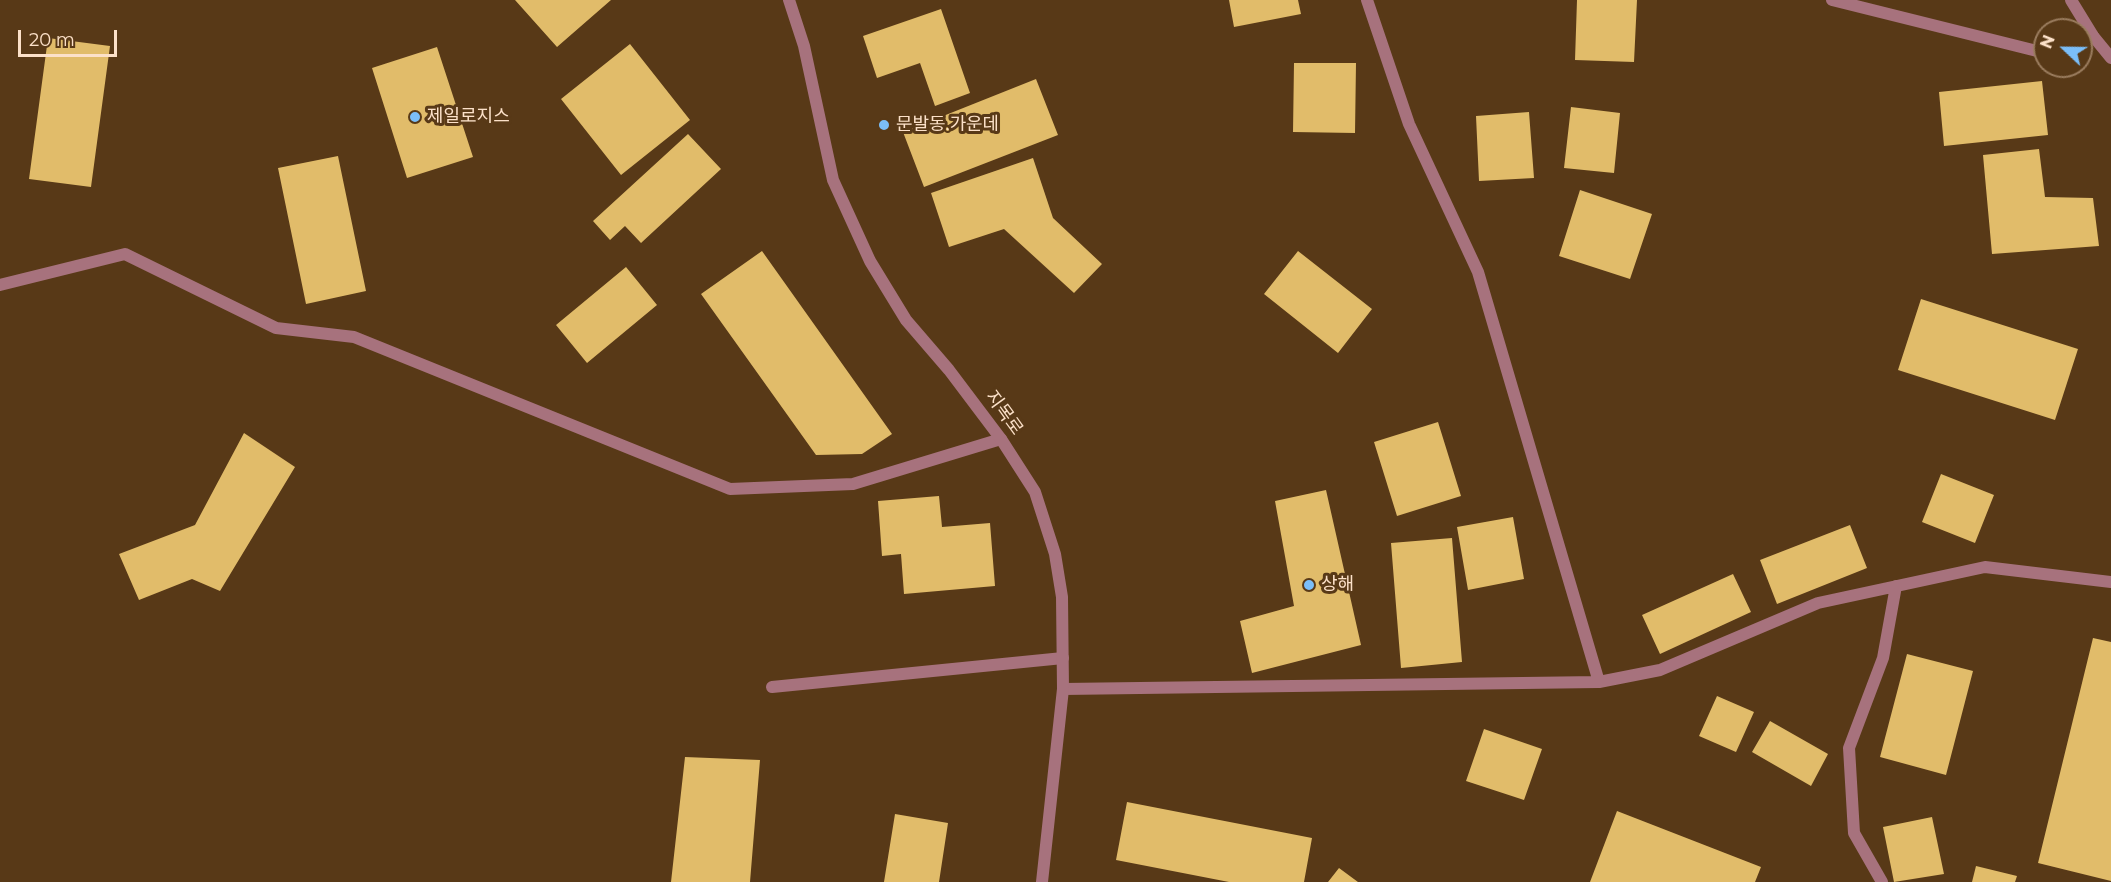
<!DOCTYPE html>
<meta charset="utf-8">
<style>
body{margin:0}
#map{position:relative;width:2111px;height:882px;overflow:hidden;background:#583917;font-family:Montserrat,sans-serif}
canvas{display:block}
.north{position:absolute;left:2033px;top:18px;width:60px;height:60px;box-sizing:border-box;background:#583917;border:2px solid #9a7c5e;border-radius:50%;rotate:292deg;font-size:16px;font-weight:700;line-height:24px;text-align:center;color:#fce1c9}
.north::after{content:'';display:block;margin:auto;width:21px;height:27px;background:#7bbef8;clip-path:polygon(50% 0,100% 100%,50% 72%,0 100%)}
.scale{position:absolute;left:18px;top:30px;width:99px;height:27px;box-sizing:border-box;border:3px solid #fce1c9;border-top:0;padding-left:8px;font-size:18px;line-height:21px;white-space:nowrap;color:#fce1c9;-webkit-text-stroke:4px #583917;paint-order:stroke}
</style>
<div id="map">
<canvas width="2111" height="882"></canvas>
<div class="north">N</div>
<div class="scale">20 m</div>
</div>
<script>
const ctx = document.querySelector('canvas').getContext('2d');
ctx.lineJoin = 'round';
function fill(path, color) {
  ctx.fillStyle = color;
  ctx.fill(path, 'evenodd');
}
function strokePath(path, color, width, dash) {
  ctx.strokeStyle = color;
  ctx.lineWidth = width;
  ctx.lineCap = dash ? 'butt' : 'round';
  ctx.setLineDash(dash || []);
  ctx.stroke(path);
}
function drawText(font, color, halo, rows, align = 'center') {
  ctx.font = font + ' Montserrat,"Noto Sans KR",sans-serif';
  ctx.lineWidth = 6;
  ctx.setLineDash([]);
  ctx.textBaseline = 'middle';
  ctx.strokeStyle = halo;
  ctx.fillStyle = color;
  for (const [text, x, y, turn = 0] of rows) {
    ctx.save();
    ctx.translate(x, y);
    ctx.rotate((+turn || 0) * Math.PI / 180);
    ctx.textAlign = isNaN(turn) ? turn : align;
    if (halo) ctx.strokeText(text, 0, 0);
    ctx.fillText(text, 0, 0);
    ctx.restore();
  }
}
fill(new Path2D(`
 M515,0H611L557,47Z
 M1229,0H1298L1301,14L1234,27Z
 M1577,0H1637L1634,62L1575,60Z
 M941,9L970,93L935,106L920,63L877,78L863,36Z
 M48,38L110,46L91,187L29,179Z
 M630,44L690,120L621,175L561,99Z
 M437,47L473,157L407,178L372,68Z
 M1294,63H1356L1355,133L1293,132Z
 M1036,79L1058,135L924,187L903,132Z
 M2042,81L2048,135L1944,146L1939,92Z
 M1571,107L1620,113L1614,173L1564,168Z
 M1529,112L1534,178L1479,181L1476,116Z
 M688,134L721,169L641,243L625,226L610,240L593,221Z
 M2039,149L2045,197L2093,198L2099,246L1992,254L1983,155Z
 M338,156L366,291L306,304L278,168Z
 M1033,158L1053,218L1102,264L1074,293L1004,229L949,247L931,193Z
 M1580,190L1652,214L1630,279L1559,256Z
 M762,251L892,434L862,454L816,455L701,294Z
 M1298,251L1372,309L1338,353L1264,294Z
 M626,267L657,305L587,363L556,325Z
 M1921,299L2078,349L2055,420L1898,370Z
 M1438,422L1461,496L1397,516L1374,442Z
 M244,433L295,467L220,591L192,579L139,600L119,554L195,525Z
 M1941,474L1994,495L1975,543L1922,522Z
 M1326,490L1361,645L1252,673L1240,621L1294,606L1275,501Z
 M939,496L942,527L990,523L995,586L904,594L901,554L882,556L878,501Z
 M1513,517L1524,579L1468,590L1457,527Z
 M1850,525L1867,568L1777,604L1760,560Z
 M1452,538L1462,662L1401,668L1391,543Z
 M1733,574L1751,612L1660,654L1642,615Z
 M2093,638L2111,642V881L2038,863Z
 M1907,654L1973,671L1946,775L1880,757Z
 M1717,696L1754,712L1736,752L1699,736Z
 M1770,721L1828,754L1811,786L1752,752Z
 M1484,729L1542,749L1524,800L1466,781Z
 M685,757L760,760L750,882H671Z
 M1127,802L1312,838L1304,882H1229L1116,860Z
 M1617,811L1761,867L1755,882H1590Z
 M895,814L948,823L939,882H884Z
 M1932,817L1944,874L1894,882L1883,827Z
 M1976,866L2017,876L2015,882H1972Z
 M1339,868L1358,882H1328Z`), '#e1bc6a');
strokePath(new Path2D(`
 M0,285L125,254L276,328L354,337L730,489L853,484L1001,439
 M772,687L1063,658`), '#a7727d', 12);
strokePath(new Path2D(`
 M1367,0L1409,124L1478,272L1599,682
 M1832,0L2045,53
 M2081,41L2093,36
 M1063,689L1599,682L1660,670L1818,603L1985,567L2111,582
 M1882,882L1854,833L1849,748L1883,658L1896,586`), '#a7727d', 12);
strokePath(new Path2D(`
 M789,0L804,46L833,180L870,261L906,320L949,370L1001,439L1035,492L1055,554L1062,597L1063,689L1042,882
 M2071,0L2093,36L2111,58`), '#a7727d', 12);
for (const [x, y, r, color] of [
 [415,117,6,"#7bbef8"],
 [884,125,6,"#7bbef8"],
 [1309,585,6,"#7bbef8"]
]) {
  const dot = new Path2D();
  dot.arc(x, y, r, 0, 2 * Math.PI);
  ctx.fillStyle = color;
  ctx.fill(dot);
  strokePath(dot, '#583917', 2);
}
drawText('18px', '#fce1c9', '#583917', [
 ["제일로지스",427,117],
 ["문발동.가운데",896,125],
 ["상해",1321,585]
], 'left');
drawText('18px', '#fce1c9', '#583917', [
 ["지목로",1004,413,54]
]);
</script>
